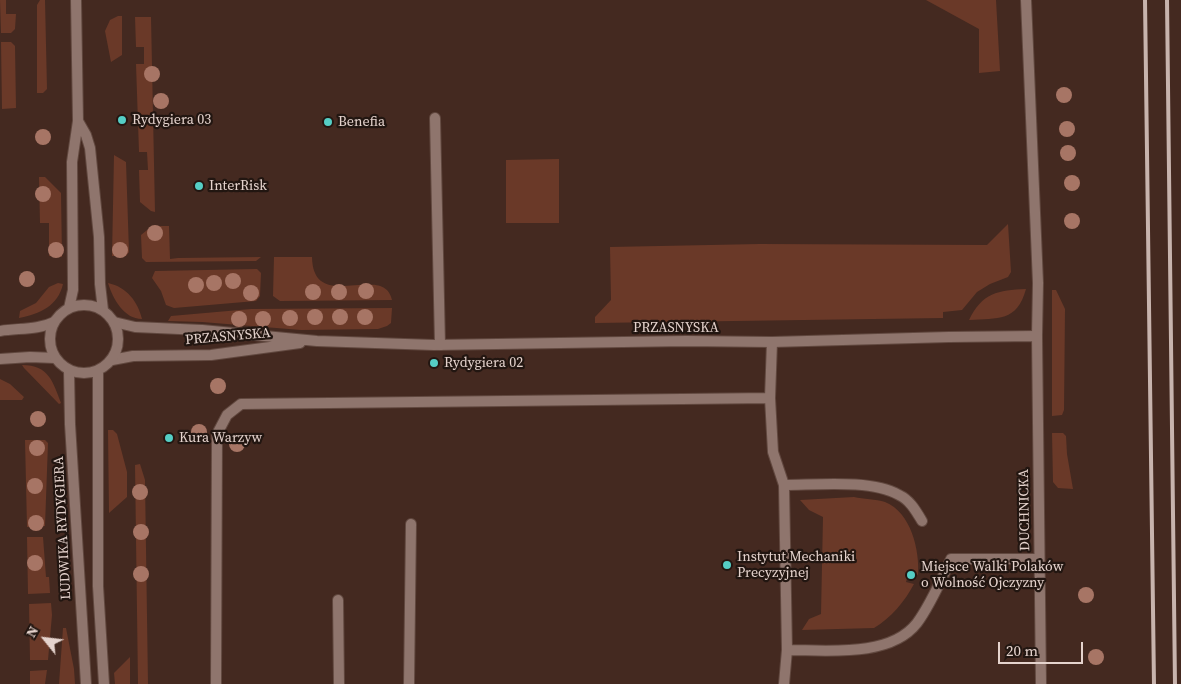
<!DOCTYPE html>
<meta charset="utf-8">
<style>
body{margin:0}
#map{position:relative;width:1181px;height:684px;overflow:hidden;background:#442920;font-family:"Source Serif 4",serif}
canvas{display:block}
.north{position:absolute;left:20px;top:614px;width:50px;height:50px;-webkit-text-stroke:4px #221611;paint-order:stroke;rotate:299deg;font-size:14px;font-weight:700;line-height:20px;text-align:center;color:#e5d3cd}
.north::after{content:'';display:block;margin:auto;width:18px;height:22px;background:#e5d3cd;clip-path:polygon(50% 0,100% 100%,50% 72%,0 100%)}
.scale{position:absolute;left:998px;top:642px;width:85px;height:22px;box-sizing:border-box;border:2px solid #e5d3cd;border-top:0;padding-left:6px;font-size:15px;line-height:18px;white-space:nowrap;color:#e5d3cd;-webkit-text-stroke:4px #221611;paint-order:stroke}
</style>
<div id="map">
<canvas width="1181" height="684"></canvas>
<div class="north">N</div>
<div class="scale">20 m</div>
</div>
<script>
const ctx = document.querySelector('canvas').getContext('2d');
ctx.lineJoin = 'round';
function fill(path, color) {
  ctx.fillStyle = color;
  ctx.fill(path, 'evenodd');
}
function strokePath(path, color, width, dash) {
  ctx.strokeStyle = color;
  ctx.lineWidth = width;
  ctx.lineCap = dash ? 'butt' : 'round';
  ctx.setLineDash(dash || []);
  ctx.stroke(path);
}
function drawText(font, color, halo, rows, align = 'center') {
  ctx.font = font + ' "Source Serif 4",serif';
  ctx.lineWidth = 4.5;
  ctx.setLineDash([]);
  ctx.textBaseline = 'middle';
  ctx.strokeStyle = halo;
  ctx.fillStyle = color;
  for (const [text, x, y, turn = 0] of rows) {
    ctx.save();
    ctx.translate(x, y);
    ctx.rotate((+turn || 0) * Math.PI / 180);
    ctx.textAlign = isNaN(turn) ? turn : align;
    if (halo) ctx.strokeText(text, 0, 0);
    ctx.fillText(text, 0, 0);
    ctx.restore();
  }
}
fill(new Path2D(`
 M0,0H6V14H16L15,29L11,33H1Z
 M40,0H45L47,89L43,93H37V5Z
 M926,0H996L1000,71L979,73V29Z
 M118,16H122V55L111,62L105,31L110,20Z
 M135,17H151L155,212L151,211L140,202L139,170H148L147,152H139L136,64H144V47H136Z
 M1,42H11L15,46L16,108L2,109Z
 M114,155L126,162L129,252L126,256H112Z
 M559,159V223H506V160Z
 M39,177H45L61,193L62,257L49,256V223H40Z
 M1008,224L1011,272L1008,277L990,284L977,292L962,310L943,312V318L595,323V317L611,300L610,247L760,244L987,245Z
 M152,226H169L170,259L178,258L261,257L256,261L146,262L142,258L141,235Z
 M274,257H312C313,315 384,261 392,300L280,301L273,296Z
 M257,269L261,273L260,296L256,301L174,308L166,305L161,291L152,278L155,271Z
 M58,283L63,284C58,306 40,314 19,318L20,311L36,303L49,287Z
 M108,283C127,287 138,302 142,319C124,319 113,299 108,283Z
 M1026,289C1017,322 998,318 969,320C982,293 998,290 1026,289Z
 M1052,290H1056L1065,309L1064,410L1062,415L1052,416Z
 M392,308L391,323L387,326L378,329L301,330L202,322L168,321L171,316L251,309Z
 M22,365C49,365 53,382 61,403L59,404L24,368Z
 M0,379L10,384L24,397L22,400H0Z
 M108,430H113L117,434L127,472V497L109,513Z
 M1052,433H1063L1066,436L1067,454L1073,489L1058,488L1053,482Z
 M25,440H45L48,443L45,526L27,527Z
 M140,464L145,480L148,684H138L135,465Z
 M854,497C863,499 876,499 885,502C911,512 920,551 918,575L909,572L906,582L914,584C905,601 891,618 874,628L802,630L809,619L821,614L823,517L809,510L800,500Z
 M27,537H43L46,577H49L50,593L28,594Z
 M51,603L52,615L48,660H30L29,604Z
 M63,628H66L74,669L75,684H59Z
 M130,657V684H115L114,673Z
 M47,670L45,684H30V671Z`), '#6a3928');
const service = new Path2D(`
 M1026,0L1038,283L1037,336
 M435,118L440,345
 M772,342L770,398L773,452L784,485L787,650L784,684
 M784,485C816,485 871,479 899,495C910,500 916,511 922,521
 M338,600L339,684
 M787,650C826,650 890,658 917,623C931,604 941,580 951,559H1039
 M216,684L217,434L227,415L241,404L770,398
 M409,684L411,524`);
const minor = new Path2D(`
 M114,322L135,327L202,330L317,341L434,345L686,341L772,342L949,337L1037,336L1041,684
 M0,331C18,328 38,330 54,322
 M0,359L30,357L55,358
 M112,360L133,356L211,355L300,343`);
const tertiary = new Path2D(`
 M78,121L86,135L90,148L99,237L100,284L103,310
 M50 339a34 34 0 1 1 68 0a34 34 0 1 1-68 0Z
 M69,308L73,290L72,162L78,121L76,0
 M69,371L70,424L86,684
 M98,371V586L104,684`);
strokePath(service, '#61483f', 12);
strokePath(minor, '#61483f', 12);
strokePath(tertiary, '#61483f', 12);
strokePath(service, '#8f756d', 10);
strokePath(minor, '#8f756d', 10);
strokePath(tertiary, '#8f756d', 10);
strokePath(new Path2D(`
 M1145,0L1154,684
 M1167,0L1175,684`), '#c7b3ad', 4);
ctx.fillStyle = '#a77565';
for (const [x, y] of [
 [152,74],
 [1064,95],
 [161,101],
 [1067,129],
 [43,137],
 [1068,153],
 [1072,183],
 [43,194],
 [1072,221],
 [155,233],
 [56,250],
 [120,250],
 [27,279],
 [233,281],
 [214,283],
 [196,285],
 [366,291],
 [313,292],
 [339,292],
 [251,293],
 [315,317],
 [340,317],
 [365,317],
 [290,318],
 [239,319],
 [263,319],
 [218,386],
 [38,419],
 [199,432],
 [237,444],
 [37,448],
 [35,486],
 [140,492],
 [36,523],
 [141,532],
 [35,563],
 [141,574],
 [1086,595],
 [1096,657]
]) {
  ctx.beginPath();
  ctx.arc(x, y, 8, 0, 2 * Math.PI);
  ctx.fill();
}
for (const [x, y, r, color] of [
 [122,120,5,"#55cec5"],
 [328,122,5,"#55cec5"],
 [199,186,5,"#55cec5"],
 [434,363,5,"#55cec5"],
 [169,438,5,"#55cec5"],
 [727,565,5,"#55cec5"],
 [911,575,5,"#55cec5"]
]) {
  const dot = new Path2D();
  dot.arc(x, y, r, 0, 2 * Math.PI);
  ctx.fillStyle = color;
  ctx.fill(dot);
  strokePath(dot, '#221611', 2);
}
drawText('14px', '#e5d3cd', '#221611', [
 ["Rydygiera 03",132,120],
 ["Benefia",338,122],
 ["InterRisk",209,186],
 ["Rydygiera 02",444,363],
 ["Kura Warzyw",179,438],
 ["Instytut Mechaniki",737,557],
 ["Precyzyjnej",737,573],
 ["Miejsce Walki Polaków",921,567],
 ["o Wolność Ojczyzny",921,583]
], 'left');
drawText('14px', '#e5d3cd', '#221611', [
 ["PRZASNYSKA",676,328],
 ["PRZASNYSKA",228,337,-5],
 ["DUCHNICKA",1025,510,-91],
 ["LUDWIKA RYDYGIERA",63,528,-93]
]);
</script>
